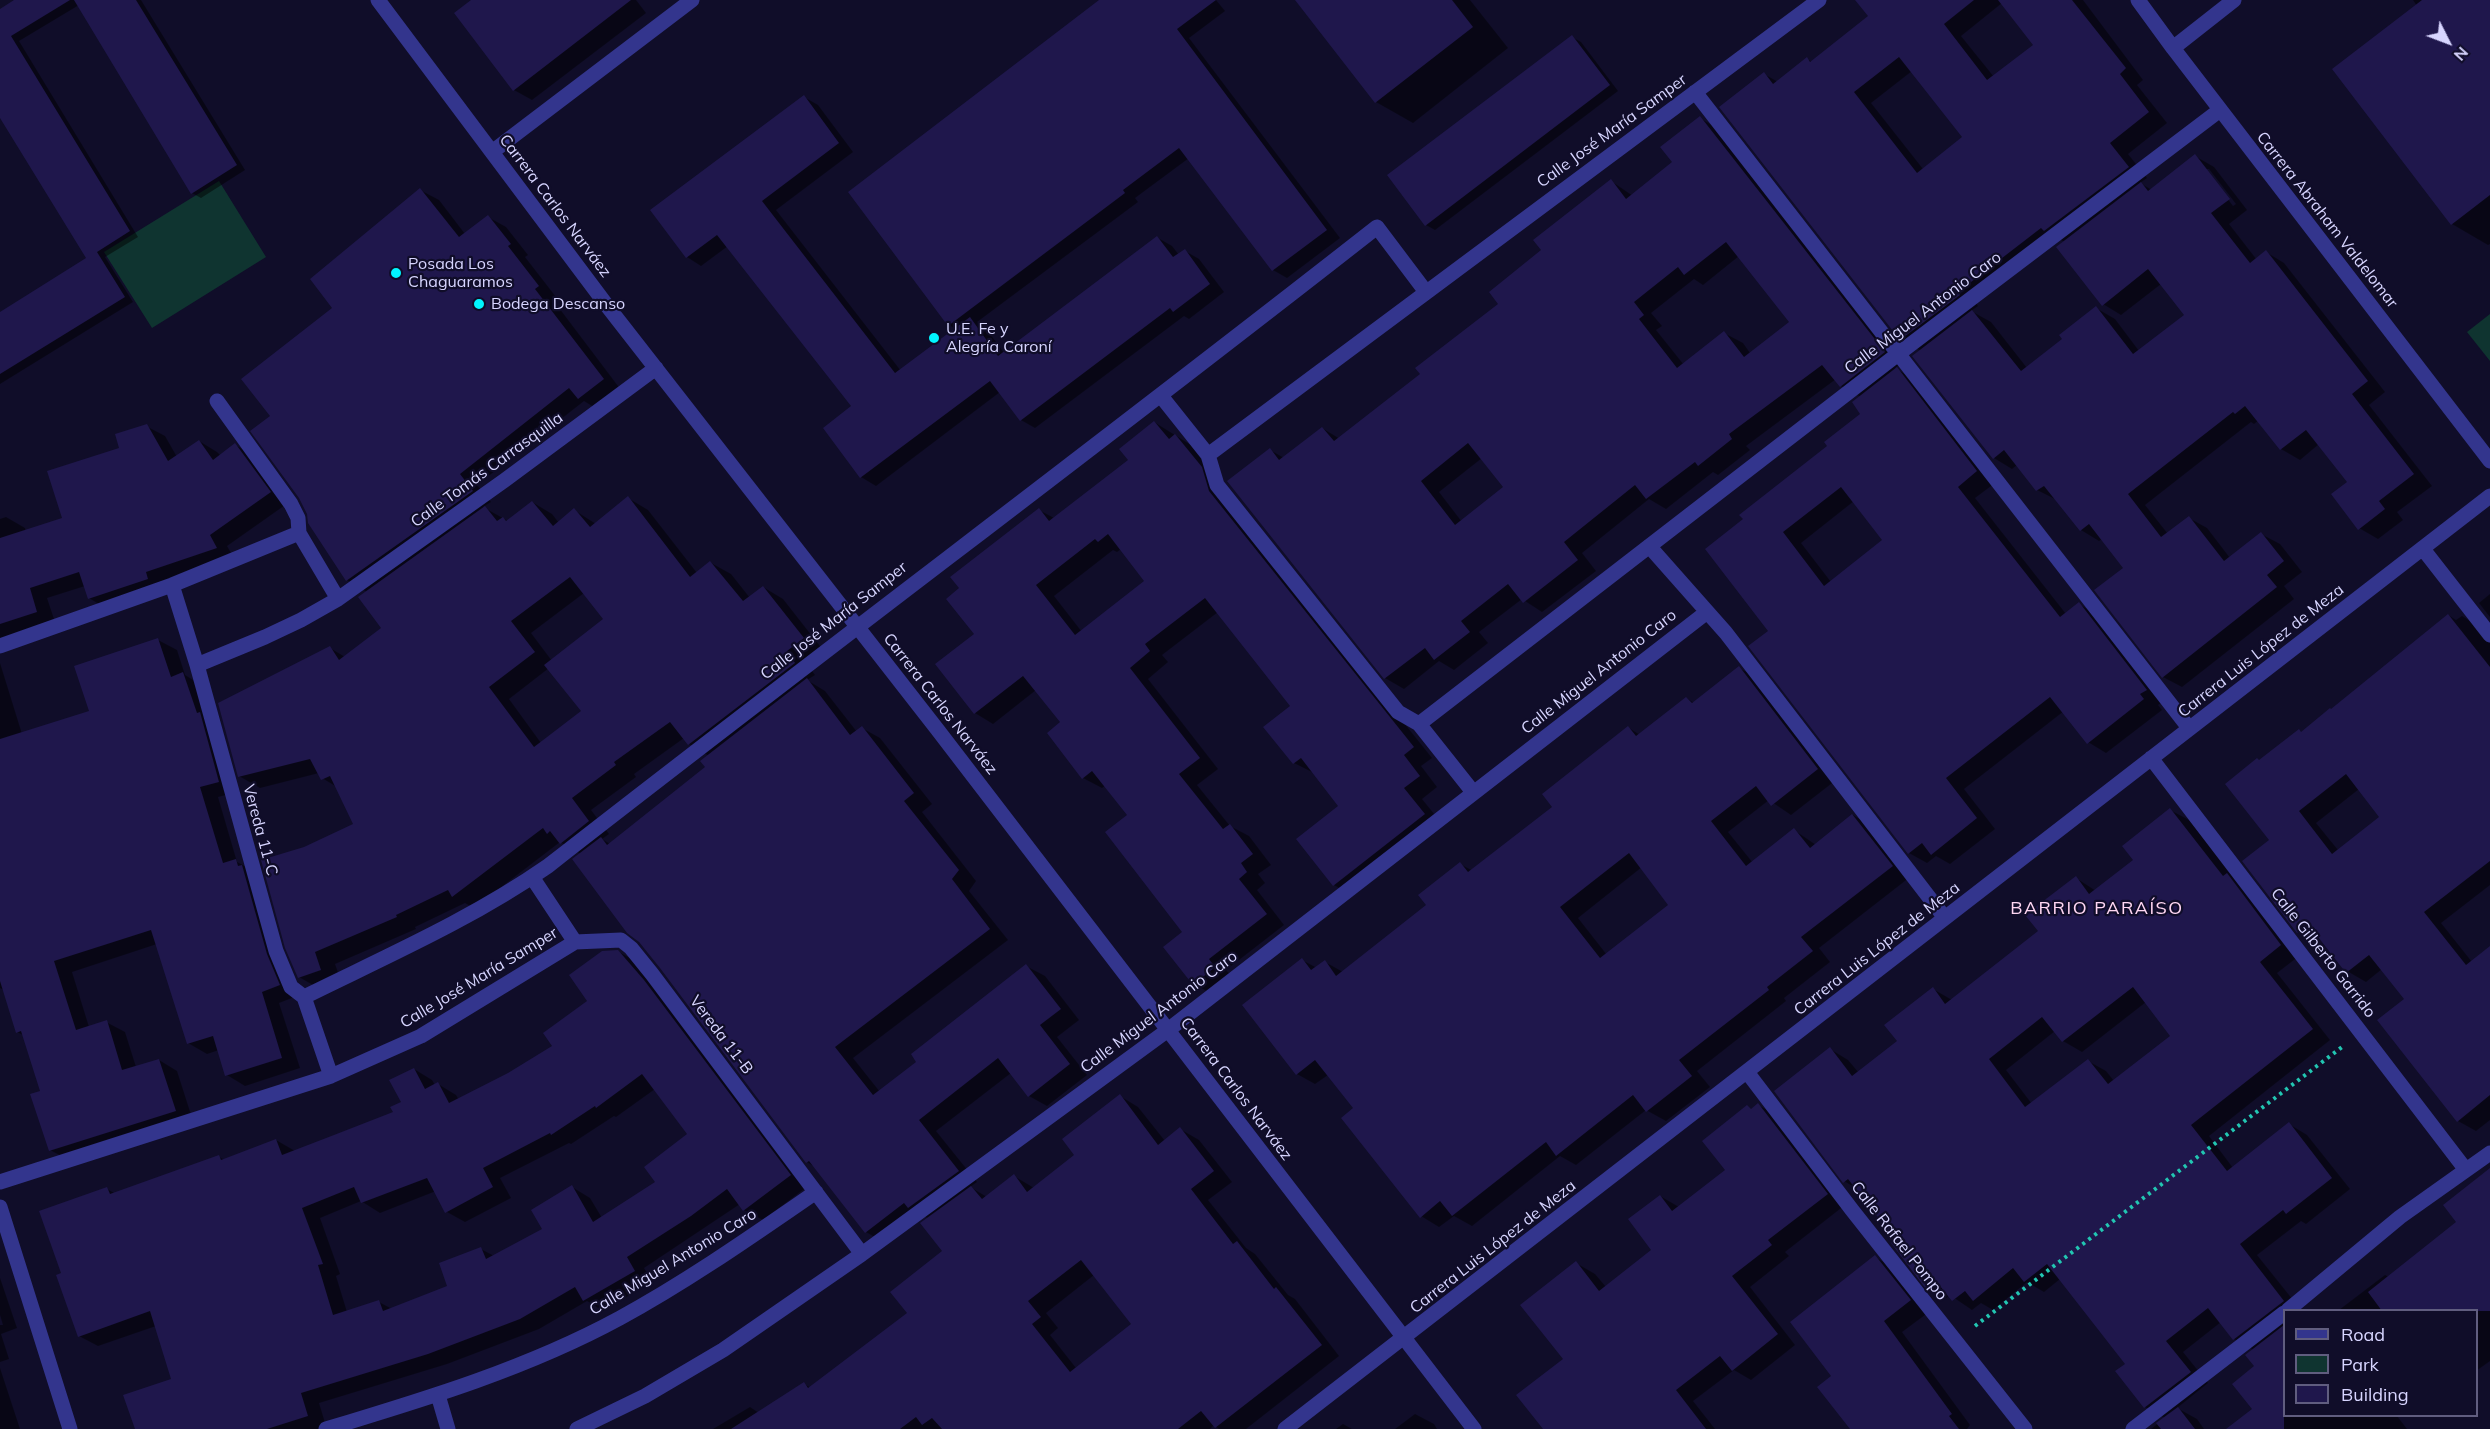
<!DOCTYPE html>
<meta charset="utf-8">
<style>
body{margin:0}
#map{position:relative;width:2490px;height:1429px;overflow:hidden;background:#100d29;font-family:Mulish,sans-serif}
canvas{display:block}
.legend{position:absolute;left:2283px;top:1309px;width:195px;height:108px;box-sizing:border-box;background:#100d29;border:2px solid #605d7f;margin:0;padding:8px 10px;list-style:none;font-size:18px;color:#d7d5ff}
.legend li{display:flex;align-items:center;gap:12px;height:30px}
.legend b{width:30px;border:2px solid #605d7f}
.north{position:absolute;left:2418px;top:12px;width:60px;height:60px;-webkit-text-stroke:4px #100d29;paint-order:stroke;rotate:132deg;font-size:16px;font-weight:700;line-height:24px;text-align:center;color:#d7d5ff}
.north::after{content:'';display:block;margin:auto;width:21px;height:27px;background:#d7d5ff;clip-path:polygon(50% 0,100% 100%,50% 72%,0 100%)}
</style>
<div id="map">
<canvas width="2490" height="1429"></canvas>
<ul class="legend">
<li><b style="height:8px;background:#33358d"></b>Road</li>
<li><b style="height:16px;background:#0f3430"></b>Park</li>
<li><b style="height:16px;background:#1f174c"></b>Building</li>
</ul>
<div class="north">N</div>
</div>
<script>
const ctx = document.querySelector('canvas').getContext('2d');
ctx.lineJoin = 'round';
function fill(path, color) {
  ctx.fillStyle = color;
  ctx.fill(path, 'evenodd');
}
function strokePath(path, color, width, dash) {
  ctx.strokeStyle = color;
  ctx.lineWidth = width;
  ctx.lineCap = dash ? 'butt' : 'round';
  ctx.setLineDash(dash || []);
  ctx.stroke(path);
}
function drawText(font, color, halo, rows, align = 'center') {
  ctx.font = font + ' Mulish,sans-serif';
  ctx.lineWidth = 4.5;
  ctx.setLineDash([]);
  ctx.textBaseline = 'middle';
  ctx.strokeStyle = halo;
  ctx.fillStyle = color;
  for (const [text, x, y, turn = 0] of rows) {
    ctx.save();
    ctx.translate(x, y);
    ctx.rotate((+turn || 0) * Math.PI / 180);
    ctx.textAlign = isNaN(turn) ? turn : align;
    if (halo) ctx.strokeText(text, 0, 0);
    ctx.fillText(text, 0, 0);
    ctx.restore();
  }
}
fill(new Path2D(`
 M219,181L266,257L152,328L104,252Z
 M2490,314V361L2467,332Z`), '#0f3430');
fill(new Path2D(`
 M17,0H141L245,170L201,198L192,193L79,5L19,41L138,237L105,257L133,302L0,384V314L88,259L0,116V11Z
 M474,0H636L646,13L532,100L514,90Z
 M1103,0H1216L1225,11L1189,38L1340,238L1287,278L1273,270L1189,158L1135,198L1138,202L977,322L985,327L1004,353L1158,238L1172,246L1179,255L1185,251L1199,259L1224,292L1189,319L1184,316L1035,428L1021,420L1000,392L876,486L861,477L825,428L853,407L728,246L701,266L687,257L804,97L818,105L853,152L776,210L901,371L956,329L949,325Z
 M1297,0H1470L1508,48L1413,123L1376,102Z
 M1876,0H2083L2143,80L2137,85L2167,123L2128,154L2147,178L2140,183L2152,190L2195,156L2214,167L2247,210L2229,224L2257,260L2266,252L2284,263L2385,392L2369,405L2432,486L2397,512L2403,520L2378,539L2359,528L2349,483L2319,444L2300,460L2281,449L2259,420L2254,424L2251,422L2145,505L2168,534L2189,518L2207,528L2230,558L2261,534L2280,544L2302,572L2284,586L2294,599L2182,687L2163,677L2125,568L2102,539L2099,541L2081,530L2057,500L2037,490L2017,465L2012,469L1994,458L1921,351L1901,339L1764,74L1778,82L1807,59L1812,62L1870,17ZM2002,3L2035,45L1994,77L1961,36ZM1912,71L1964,137L1923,169L1871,103ZM2205,169H2209L2236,204L2233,206ZM2059,239L2065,242L2103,304L2121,315L2161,284L2186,315L2139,351L2115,319L2096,308L2064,340L2027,368L1991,322L1971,311L1978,306L1976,303Z
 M2413,0H2490V244L2488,245L2452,224L2417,6Z
 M1572,37L1581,42L1618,91L1435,230L1426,225L1389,175Z
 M1700,118L1718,129L1902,363L1895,368L1915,380L1995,483L1975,498L2066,614L2079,604L2097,615L2164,701L2158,705L2162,710L2106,753L2088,742L2064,711L1964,789L1995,829L1950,864L1936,856L1927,863L1909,853L1770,631L1745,519L1829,446L1863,414L1861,397L1841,386L1836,379L1746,446L1750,450L1718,475L1713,472L1666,509L1649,499L1582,553L1596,571L1542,612L1522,599L1479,632L1488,643L1454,670L1439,661L1404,689L1385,678L1229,482L1270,450L1284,458L1322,428L1340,439L1422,374L1500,304L1543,250L1611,181L1633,196L1674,163ZM1739,256L1791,322L1750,353L1743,343L1724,333L1684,365L1656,330L1662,326L1651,313L1694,279L1703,285ZM1482,458L1505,487L1462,522L1439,492ZM1854,501L1884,540L1831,582L1801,543Z
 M420,190L439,200L465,234L488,217L506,227L528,255L525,257L556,297L553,300L621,390L597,409L584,401L477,485L491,502L483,507L508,521L532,502L552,514L559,523L574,510L596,524L628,498L648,510L697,573L711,563L731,574L750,598L763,587L783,599L823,650L806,663L815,675L807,680L825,691L857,732L862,728L880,738L932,804L922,812L976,881L969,891L1008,940L853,1058L880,1092L919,1062L1026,966L1045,976L1079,1020L1057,1037L1087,1075L1047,1106L1029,1096L1011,1073L936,1131L977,1182L970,1187L987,1197L1014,1176L1034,1188L1076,1155L1120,1096L1138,1107L1165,1141L1180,1129L1199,1140L1232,1182L1208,1200L1246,1248L1255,1254L1288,1295L1295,1299L1339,1356L1246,1429H1219L1214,1425L1210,1429H713L750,1407L759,1413L804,1384L811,1388L909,1313L944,1251L929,1219L921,1214L885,1243L866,1232L815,1167L807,1162L661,967L629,931L581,854L560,842L474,908L465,903L415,927L416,929L335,964L341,981L320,989L299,977L305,848L355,824L337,787L322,778L319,773L260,788L239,776L330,648L345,657L383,628L367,592L347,580L308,514L272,416L335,309ZM584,593L605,619L552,661L531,633ZM549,668L583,711L541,743L509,699ZM684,738L689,744L709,756L707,768L610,844L602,839L609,834L591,810L636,777L634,774ZM1094,1275L1133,1324L1076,1368L1050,1335L1058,1328L1046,1313Z
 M1154,422L1194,447L1220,479L1228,503L1432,758L1421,766L1437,787L1422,799L1443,825L1353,896L1334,885L1298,840L1340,807L1314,773L1294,763L1292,706L1218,612L1162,655L1168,662L1148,679L1218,769L1197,785L1230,826L1249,836L1271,865L1258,874L1265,883L1257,890L1284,925L1226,970L1233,978L1212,994L1194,984L1184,932L1129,815L1106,785L1102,788L1083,778L1062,723L1036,690L993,724L975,713L976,634L1039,510L1054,518L1130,460ZM1121,549L1146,581L1082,632L1054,596L1113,550L1117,552Z
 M146,426L165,436L177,457L199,441L217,452L221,456L235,445L254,455L288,503L227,546L234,558L107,609L89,598L85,586L47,598L55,622L0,644V519L6,517L25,528L26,532L64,519L121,449Z
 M2490,594V617L2479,603Z
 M2448,615L2456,620L2462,616L2480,627L2490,639V885L2441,923L2472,962L2490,948V1120L2476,1131L2458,1121L2406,999L2382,969L2366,982L2347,971L2321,938L2316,942L2298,932L2271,840L2260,761L2302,733ZM2359,789L2381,817L2338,850L2316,823Z
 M158,640L177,650L185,675L201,685L237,792L218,797L237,862L254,871L297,996L279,1003L300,1068L245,1086L227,1075L219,1050L207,1054L188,1043L157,944L72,972L89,1027L106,1022L125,1032L136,1067L159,1060L177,1071L193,1121L69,1160L50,1150L42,1092L25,1036L17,1032L4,990L0,988V663L22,734L91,712Z
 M1739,668L1758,678L1836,780L1791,815L1769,800L1728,832L1753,863L1794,830L1816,845L1853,815L1871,826L1910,877L1819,948L1830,962L1784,998L1786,1001L1697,1071L1710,1087L1666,1121L1646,1110L1576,1165L1560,1156L1472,1226L1454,1216L1439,1227L1421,1216L1355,1109L1328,1075L1315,1084L1297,1074L1302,960L1317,968L1325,962L1343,972L1428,905L1460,864L1473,871L1554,807L1629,728L1640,735L1686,698L1694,703ZM1642,867L1670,905L1607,955L1578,918Z
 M2170,810L2189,820L2299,956L2277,973L2330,1040L2209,1136L2233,1168L2289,1124L2307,1135L2350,1189L2306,1224L2301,1221L2257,1255L2301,1310H2284V1416H2397L2407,1429H2229L2254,1409L2256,1367L2254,1350L2234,1339L2221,1322L2183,1352L2208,1383L2177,1408L2197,1419L2204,1429H2151L2165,1418L2145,1407L2127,1364L2060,1279L2044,1292L2027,1282L1993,1310L1981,1303L1972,1310L1950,1295L1946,1298L1928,1287L1898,1239L1859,1190L1844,1181L1830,1049L1848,1060L1859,1073L1900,1042L1933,989L1952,1000L2040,931L2076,878L2096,891L2135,861ZM2146,1002L2172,1036L2114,1081L2106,1071L2088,1061L2032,1104L2006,1070L2055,1031L2063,1041L2082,1052Z
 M617,951L637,962L808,1186L763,1220L744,1210L740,1204L644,1268L652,1282L603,1311L587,1301L539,1329L447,1364L319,1403L326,1426L317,1429H137L173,1380L156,1326L98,1346L79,1336L63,1274L107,1189L116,1194L219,1157L225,1160L276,1140L295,1151L395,1112L403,1102L414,1069L432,1080L435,1085L438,1084L456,1095L459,1100L509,1074L554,1046L589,1001ZM655,1089L689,1135L657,1182L602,1218L590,1198L572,1187L544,1229L494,1256L481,1249L449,1287L392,1309L379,1302L347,1312L336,1276L340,1274L320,1218L361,1201L380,1213L436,1191L447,1212L465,1222L511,1198L500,1178L569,1143L571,1144L614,1116L616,1117Z
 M1758,1105L1777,1115L1845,1205L1785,1252L1789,1256L1750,1287L1795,1345L1751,1380L1734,1370L1693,1401L1715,1429H1558L1576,1263L1595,1274L1606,1287L1653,1250L1660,1196L1679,1207L1727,1170L1748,1107L1752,1110Z
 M2490,1169V1361L2476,1371V1310H2339L2385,1275L2389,1277L2459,1222Z
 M1875,1257L1894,1268L1929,1312L1902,1332L1970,1425L1967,1429H1852L1834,1376Z
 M0,1278L17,1328L1,1334L9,1359L0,1362V1325H3L0,1315Z
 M0,1368L20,1429H0Z
 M1415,1414L1434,1424L1437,1429H1395Z
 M1343,1424L1352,1429H1336Z`), '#0007');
fill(new Path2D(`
 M14,0H70L11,36L130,231L97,252L125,297L0,374V312L86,258L0,118V9Z
 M74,0H136L237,165L191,194Z
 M471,0H631L513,91L454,13Z
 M1099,0H1216L1177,29L1327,230L1272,271L1179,148L1123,190L1125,193L948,326L848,192Z
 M1295,0H1452L1473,27L1375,103Z
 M1855,0H1974L1944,24L1987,80L2033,45L1998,0H2072L2126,68L2120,74L2149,112L2110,143L2129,167L2044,231L2041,228L1958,292L1960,295L1900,340L1719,107L1764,72L1773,84L1807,57L1810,62L1868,16ZM1899,57L1962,137L1917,173L1854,92Z
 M2422,0H2490V195L2451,225L2332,69Z
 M1572,35L1610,85L1425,226L1387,175Z
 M804,95L839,143L762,201L895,373L970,317L998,356L1157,236L1173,257L1185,249L1210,284L1173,312L1170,308L1020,421L990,381L860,478L823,428L851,406L717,235L686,258L650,210Z
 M1700,116L1885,352L1840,387L1822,365L1729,434L1732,439L1698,466L1695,462L1646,499L1635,485L1564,542L1578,560L1523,603L1508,584L1461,621L1470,632L1434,660L1425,648L1384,679L1227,481L1270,448L1279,460L1322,427L1334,441L1420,374L1415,368L1498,304L1489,292L1541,250L1533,240L1611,179L1626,199L1672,162L1660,147ZM1726,242L1789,322L1744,357L1724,331L1677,368L1639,319L1644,315L1634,302L1678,267L1684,275ZM1468,443L1503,487L1455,525L1421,481Z
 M2195,154L2230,199L2211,213L2250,263L2266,250L2368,381L2352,394L2414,474L2379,501L2385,509L2358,530L2331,494L2347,482L2306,430L2280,450L2245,406L2235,414L2233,412L2128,494L2161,537L2189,516L2224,561L2261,532L2284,561L2267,575L2277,587L2162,678L2094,590L2123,568L2089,524L2080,531L2044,486L2036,491L2004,450L1993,459L1912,356L1972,310L2021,371L2062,339L2059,335L2096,306L2133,354L2184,315L2148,269L2102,306L2056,247L2141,182L2148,191Z
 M420,188L459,237L488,215L511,244L508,246L539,286L535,289L604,379L578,399L569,388L460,474L473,491L346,581L308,523L307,514L299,498L250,431L270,416L241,379L332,308L310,279Z
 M1897,367L1977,471L1958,487L2060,617L2079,602L2147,690L2140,694L2144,699L2087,744L2050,697L1946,778L1977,818L1931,855L1922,843L1908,854L1748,646L1768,631L1705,549L1743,519L1739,515L1827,446L1824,442L1860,414L1852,402ZM1841,487L1882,540L1824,586L1783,532Z
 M1154,421L1169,439L1175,434L1202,467L1209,491L1414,747L1404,755L1420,776L1404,788L1425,814L1333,886L1296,839L1338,806L1301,758L1293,764L1263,727L1290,706L1205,598L1145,644L1150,651L1130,668L1200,758L1179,774L1223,829L1230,824L1253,854L1241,863L1247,872L1239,879L1267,914L1209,959L1215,967L1193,985L1163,947L1182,932L1105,832L1127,815L1092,771L1082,779L1047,733L1060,722L1023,676L974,714L935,664L974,634L946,599L959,588L950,577L1039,508L1049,521L1128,460L1119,449ZM1108,534L1144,581L1075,635L1036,585L1095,539L1098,542Z
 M147,424L168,461L199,440L213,460L235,443L271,492L210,535L217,548L146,572L148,579L88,599L79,572L30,588L37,612L0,624V538L62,518L47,471L119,448L115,434Z
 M628,496L690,577L710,561L743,601L763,586L804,638L787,651L795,663L688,745L670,722L614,762L616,765L572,798L589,821L560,844L550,831L547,834L543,828L452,897L448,890L396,915L397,917L315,952L321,970L298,978L285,948L261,860L304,847L353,824L330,776L321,780L310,759L238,777L218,703L330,646L339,660L381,628L358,597L485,506L497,521L503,517L506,521L532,501L553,526L574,508L590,527ZM570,577L603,619L544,665L581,711L534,747L489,687L535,652L511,621Z
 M2448,614L2490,667V861L2424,912L2466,965L2490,946V1095L2457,1122L2377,1020L2404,999L2369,955L2346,973L2308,924L2297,933L2242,861L2269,840L2225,784L2257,758L2259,760L2299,729L2301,732L2330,708L2331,709ZM2346,774L2379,817L2332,854L2299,811Z
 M158,638L171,677L183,672L197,713L200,712L219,782L200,787L223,863L236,859L238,866L242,865L267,954L280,985L262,992L282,1058L225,1076L213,1036L187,1044L151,930L54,961L76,1030L107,1020L122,1070L159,1059L176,1111L49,1151L30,1094L40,1091L21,1031L16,1033L0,981V739L89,711L74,666Z
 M1739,666L1818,769L1771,806L1756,786L1711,821L1746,866L1794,828L1810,848L1852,814L1893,866L1801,937L1813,951L1767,987L1769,990L1679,1060L1692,1076L1646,1112L1633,1095L1556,1156L1546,1142L1452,1216L1440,1201L1420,1218L1341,1118L1353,1108L1315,1060L1296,1075L1242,1005L1302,958L1311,970L1325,960L1336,976L1426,905L1418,895L1460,862L1468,872L1552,807L1542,794L1628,726L1636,736L1686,697L1692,703ZM1629,853L1668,905L1600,958L1560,907Z
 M807,678L850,735L862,726L914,793L904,801L959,870L952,879L990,929L835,1047L873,1095L916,1062L911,1054L1026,964L1061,1009L1040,1025L1070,1064L1028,1097L998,1058L919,1120L959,1171L908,1208L904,1203L865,1233L809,1161L806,1163L660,968L639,942L627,933L572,859L601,837L607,845L705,767L700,761Z
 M2170,808L2223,876L2227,873L2281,945L2260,962L2313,1029L2191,1125L2227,1171L2289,1122L2332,1178L2286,1214L2283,1210L2240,1244L2284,1301L2233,1340L2208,1308L2166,1341L2191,1372L2144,1408L2115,1371L2125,1364L2047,1264L2024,1282L2013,1268L1973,1301L1965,1291L1952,1301L1936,1281L1926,1289L1891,1243L1895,1239L1848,1179L1843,1183L1774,1091L1830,1047L1852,1076L1897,1041L1884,1025L1933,987L1945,1004L2038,931L2025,915L2076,876L2089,894L2133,860L2122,846ZM2133,987L2170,1036L2108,1084L2088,1059L2025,1107L1989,1059L2042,1017L2062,1042Z
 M618,950L644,980L791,1175L743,1211L727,1189L691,1216L627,1257L635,1271L583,1301L575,1287L520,1319L428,1354L301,1393L308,1416L267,1429H135L123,1395L171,1379L150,1311L78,1337L56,1275L61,1273L39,1211L107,1187L110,1194L219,1155L221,1160L276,1139L282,1155L334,1135L393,1112L390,1107L401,1102L389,1080L414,1068L425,1089L438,1082L449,1103L508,1073L552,1046L543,1033L587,1001L569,975L602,951ZM642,1074L687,1134L644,1167L655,1182L593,1222L572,1185L531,1210L542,1229L486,1259L481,1247L439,1263L447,1286L383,1311L379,1300L333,1315L318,1265L323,1264L302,1208L354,1187L361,1203L427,1178L445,1213L493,1187L483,1168L550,1133L551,1135L595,1106L596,1108Z
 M1120,1094L1158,1145L1180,1127L1214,1171L1191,1189L1233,1244L1237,1241L1274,1289L1276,1287L1322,1345L1215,1428L1201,1411L1178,1429H942L932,1418L922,1425L916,1417L900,1429H731L804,1382L808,1388L907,1313L890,1292L942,1251L920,1223L971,1186L982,1199L1014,1174L1027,1192L1074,1155L1062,1139ZM1081,1260L1131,1324L1070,1372L1032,1324L1041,1317L1028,1301Z
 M1758,1103L1828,1194L1768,1240L1772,1245L1732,1276L1778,1334L1732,1371L1720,1356L1676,1390L1706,1429H1543L1516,1395L1563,1359L1520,1305L1576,1261L1599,1291L1651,1250L1628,1219L1660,1195L1672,1211L1725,1170L1702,1141L1747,1105L1751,1109Z
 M2490,1168V1311H2382L2368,1292L2456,1222L2443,1205Z
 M1875,1255L1911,1300L1884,1321L1952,1414L1949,1416L1959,1429H1850L1817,1387L1831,1376L1790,1322Z
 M2284,1325V1429H2226L2252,1409L2232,1384L2254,1366L2245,1355Z
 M2178,1407L2195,1429H2161L2156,1423Z`), '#1f174c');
strokePath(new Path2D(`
 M1975,1326L2342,1047`), '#22c6b2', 4, [3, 4.5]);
strokePath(new Path2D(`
 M378,0L608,307L937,729L1474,1429
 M2138,0L2173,48L2490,461
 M2173,48L2234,0
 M1695,92L2189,728
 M492,152L692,0
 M1161,396L1208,455L1217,485L1398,712L1419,724L1473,792
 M217,401L291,504L298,518L299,533L338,599
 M1208,455L1819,0
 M1649,546L1726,633L1945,918
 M2423,549L2490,635
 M172,585L197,665L276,951L291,987L304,997
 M0,646L172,585L299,533
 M197,665L265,637L301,620L338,599L505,480L656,368
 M1419,724L1898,354L2220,110
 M2151,758L2466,1170
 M532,877L575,942
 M304,997C387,956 472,919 548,866C823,651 1103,442 1377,227L1426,292
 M304,997L331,1076
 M1747,1072L1852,1210L2025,1429
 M0,1182L331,1076L421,1036L575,942L621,940L631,948L652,974L862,1254
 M0,1207L70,1429
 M2288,1310L2400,1217L2490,1153
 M438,1395L448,1429
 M326,1429C426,1399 528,1368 620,1318C688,1281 752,1236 816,1192
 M577,1429L645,1396L723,1350L862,1254L1168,1030L1707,612
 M1285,1429L2490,496
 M2133,1429L2284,1313`), '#33358d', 15);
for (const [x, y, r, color] of [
 [396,273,6,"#01f5ff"],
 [479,304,6,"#01f5ff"],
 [934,338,6,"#01f5ff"]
]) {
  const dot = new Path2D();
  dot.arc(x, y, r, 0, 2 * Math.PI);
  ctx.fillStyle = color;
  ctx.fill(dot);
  strokePath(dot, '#100d29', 2);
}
drawText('16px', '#d7d5ff', '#100d29', [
 ["Calle José María Samper",1612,131,-36],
 ["Carrera Carlos Narváez",555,206,53],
 ["Carrera Abraham Valdelomar",2327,220,52],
 ["Calle Miguel Antonio Caro",1923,313,-37],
 ["Calle Tomás Carrasquilla",487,470,-36],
 ["Calle José María Samper",834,621,-38],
 ["Carrera Luis López de Meza",2261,651,-38],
 ["Calle Miguel Antonio Caro",1599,672,-38],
 ["Carrera Carlos Narváez",940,704,52],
 ["Vereda 11-C",260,830,75],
 ["Carrera Luis López de Meza",1877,949,-38],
 ["Calle Gilberto Garrido",2323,953,52],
 ["Calle José María Samper",479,978,-31],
 ["Calle Miguel Antonio Caro",1159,1012,-37],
 ["Vereda 11-B",721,1035,53],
 ["Carrera Carlos Narváez",1236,1089,53],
 ["Calle Rafael Pompo",1899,1241,52],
 ["Carrera Luis López de Meza",1493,1247,-38],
 ["Calle Miguel Antonio Caro",673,1262,-31]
]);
drawText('16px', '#d7d5ff', '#100d29', [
 ["Posada Los",408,264],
 ["Chaguaramos",408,282],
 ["Bodega Descanso",491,304],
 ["U.E. Fe y",946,329],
 ["Alegría Caroní",946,347]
], 'left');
ctx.letterSpacing = '1.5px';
drawText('18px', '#ffd7f3', '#100d29', [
 ["BARRIO PARAÍSO",2097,909]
]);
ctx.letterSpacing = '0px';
</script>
